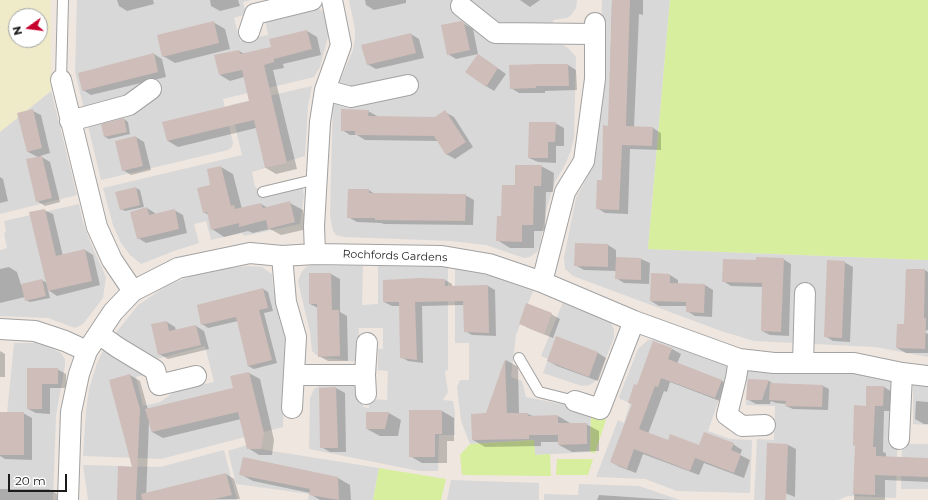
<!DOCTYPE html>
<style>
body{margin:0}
#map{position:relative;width:928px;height:500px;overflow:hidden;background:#eee6df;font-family:Montserrat,sans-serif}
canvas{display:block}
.north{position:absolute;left:8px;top:8px;width:40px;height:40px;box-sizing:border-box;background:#fff;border:1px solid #a4a4a4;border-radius:50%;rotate:256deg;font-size:11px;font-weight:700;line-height:16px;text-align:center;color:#1b1b1b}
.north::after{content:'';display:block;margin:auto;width:14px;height:18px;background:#c6002b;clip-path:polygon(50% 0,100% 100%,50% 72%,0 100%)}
.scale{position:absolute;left:8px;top:474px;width:59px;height:18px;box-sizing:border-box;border:2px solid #1b1b1b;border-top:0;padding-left:5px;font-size:12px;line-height:14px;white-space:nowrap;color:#1b1b1b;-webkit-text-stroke:3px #fff;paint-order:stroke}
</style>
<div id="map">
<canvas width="928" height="500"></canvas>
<div class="north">N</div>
<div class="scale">20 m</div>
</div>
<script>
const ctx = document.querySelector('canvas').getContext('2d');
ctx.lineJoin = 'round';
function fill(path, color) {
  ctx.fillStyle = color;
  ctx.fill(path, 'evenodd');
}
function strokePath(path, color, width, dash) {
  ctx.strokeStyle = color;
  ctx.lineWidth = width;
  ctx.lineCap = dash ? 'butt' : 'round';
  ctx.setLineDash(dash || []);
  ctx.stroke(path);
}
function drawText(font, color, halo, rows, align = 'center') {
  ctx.font = font + ' Montserrat,sans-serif';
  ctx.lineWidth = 3;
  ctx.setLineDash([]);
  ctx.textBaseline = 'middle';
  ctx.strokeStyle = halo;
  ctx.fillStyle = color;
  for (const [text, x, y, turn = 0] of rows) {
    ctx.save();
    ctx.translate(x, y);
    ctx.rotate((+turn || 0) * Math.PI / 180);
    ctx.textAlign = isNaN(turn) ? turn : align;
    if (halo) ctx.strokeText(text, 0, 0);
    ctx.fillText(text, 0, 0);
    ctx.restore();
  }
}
fill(new Path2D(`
 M77,0H251L243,2L246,14L234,18L240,41L268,35L265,19L317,8L326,13L329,30L327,41L320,67L314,77L223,99L233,143L232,147L228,150L101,180L75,72Z
 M349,0H577L576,8L571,15L567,18L553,20V45H563L568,48L576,57L574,138L571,150L566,163L555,182L547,207L540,245L537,252L530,257L524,258L486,245L451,241L344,237L336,235L333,231L330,216L333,97L353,50L355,38V29Z
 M602,0H670L648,249L928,260V357L875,347L754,341L721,331L573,276L565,269L564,257L576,198L590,172L596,153L598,143Z
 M312,86L308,106L305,156L252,172L255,187L262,191L301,180L304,195L300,224L244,236L242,233L211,240L206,221L194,224L199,243L174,251L141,264L130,255L121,243L113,225L103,188L242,155L230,105Z
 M51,91L77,195L0,214V131Z
 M79,204L82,219L91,244L106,277L103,298L83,324L75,328L48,318L0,316V250L7,248L4,233L6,232L4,221Z
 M311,265L363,266L362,305L378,304V266L448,267V370L445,371L448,392L443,400L453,401L455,413V435H439L438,471H419L309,449L310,398L314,389L319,386L358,380L364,395L363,407L369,408V399L387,400L388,371L378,370V349H383V328H359L358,362L319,357L312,351L310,332L298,282L301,273L306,267Z
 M247,266L262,267L272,274L273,288L285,331L283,427L161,459L83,456L86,411L89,389L97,363L104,349L149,374L136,377L143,406L160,402L177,390L214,382L205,346L153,360L115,334L138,305L168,285L194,275L221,269Z
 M455,269L467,270L495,277L533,291L516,335L511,377L522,381L526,397L591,410L590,452L535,455L533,440L470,444L461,421L457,387L460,380H469V343H455Z
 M563,302L605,318L611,322L614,330V338L597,380L590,385L582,386L543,373L548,359L541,356Z
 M655,339L731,365L708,431L730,439L752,440L750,493L677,491L645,479L596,477L618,420L624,423L630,403L620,399L619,397L638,349L648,340Z
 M14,343H41L61,353L65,359V366L56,416L53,500H0V414H7Z
 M747,369L856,372L899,379L896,498L848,496L838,500H754L757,439L774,440L775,406L746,405Z
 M913,382L928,385V425L913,424Z
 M250,444L266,450L379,468L373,500H308L309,494L236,484L228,451Z
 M902,444H928V489H901Z
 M224,450L237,500H88L83,465L160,467Z
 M451,480L539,483V500H447Z
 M579,484L639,486L680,500H544V494L578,495Z`), '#d9d8d8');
fill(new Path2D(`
 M0,0H51V91L0,132ZM16,16H40V40H16Z`), '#efeac8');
fill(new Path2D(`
 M670,0H928V260L648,249Z
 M591,414L606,420L595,453L590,452Z
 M534,440L535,455L550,454L551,476L462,475L460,455L470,444Z
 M557,459H593L588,475H556Z
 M379,468L446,479L441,500H373Z`), '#d7ee9f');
fill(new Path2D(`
 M117,0H153L154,4L127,11L119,6Z
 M210,0H238L240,6L220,11L211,6Z
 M365,0H406V3L374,10L366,5Z
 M520,0H540L530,7Z
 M612,0H643V15L639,14L634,127L653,128L661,133V150L630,149L628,214L605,213L597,208L603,181L609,127Z
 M213,22L225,29L230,49L175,63L163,56Z
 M461,22L473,29L478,54L456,59L448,54Z
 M307,31L317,37L321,55L283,64L284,68L273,70L297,169L276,174L266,168L256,128L178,147L168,141L164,123L250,102L244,77L230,81L220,75L239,51L245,54L272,48Z
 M411,34L419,39L424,58L376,69L367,64Z
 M154,54L162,59L166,77L91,95L83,90Z
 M486,60L506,74L494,91L486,86Z
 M568,65L576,70L577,90L545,91V93H519L511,88Z
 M33,111L41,115L50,153L40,156L50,162L60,202L45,206L37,201L38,157L28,152Z
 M368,111L377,116V117L435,118L445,112L454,117L473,147L455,159L446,154L438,141L365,140L357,135H350L342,130Z
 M124,119L128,122L130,134L109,139L105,137Z
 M555,123L564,128V146H556V163L538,162L529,158Z
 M136,137L144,142L151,170L131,175L123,170Z
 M541,166L554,173L553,192H546L545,231H534V248H510L497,240L502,217L516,186Z
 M221,167L233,174L242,209L261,204L268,208L290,203L303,210L307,229L281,235L270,229L253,233L248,231L224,237L212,229L209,215L203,212L212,185Z
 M0,177L3,179L8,201L0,203Z
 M136,188L140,190L144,207L125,211L121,209Z
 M369,190L376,195H465L474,200L473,225L384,224L381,223L357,222L348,217Z
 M147,208L155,213V215L174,210L183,215L187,233L146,243L138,238Z
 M44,210L53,214L63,256L85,250L93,255L100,285L57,296L48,290L50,298L30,302L26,300L25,297L0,303V269L9,267L17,272L21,285L42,280L47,283Z
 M608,245L616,250V258L641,259L650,263L649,284L624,283L616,278V271L584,270L575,265Z
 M783,259L791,264L789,336L770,335L762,331L763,287L731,286L723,281L757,261Z
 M844,262L853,267L850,342L833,341L825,336Z
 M907,270H925L928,272V330L923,331L928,334V353H906L897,348L905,330Z
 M310,274H331L340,279V312L347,316L348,361H328L319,356L318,308L310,304Z
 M670,275L678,280V284L705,285L713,290L712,317L695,316L687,311V306H659L651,301Z
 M445,280L452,284V287L488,286L495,290L496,336L472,335L465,331L464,305L422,306L423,363L408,361L401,357L400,306H392L384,302Z
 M263,289L268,292L273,311L264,313L277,363L254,369L248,366L238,321L208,328L202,324Z
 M551,314L560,319L553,338L528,328L520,323Z
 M167,322L175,327L176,331L196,326L204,331L209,349L168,359L159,354Z
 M557,338L598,353L606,358L598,381L557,366L548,361Z
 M672,349L681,354L677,364L722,381L731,386L725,403L670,382L667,392L664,391L648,434L668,441L700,447L733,444L742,450L740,455L750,460L744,478L704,463L699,475L643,454L636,473L620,467L611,462L633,405L629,402L637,386Z
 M0,351L5,354V377H0Z
 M506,360L518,367L519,414H528L533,416H558L570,423L586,424L599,431V451L572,452L559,445V442H541V446L485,447L473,440L487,414Z
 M28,369H57L66,374V388H50V414L36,413L28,409Z
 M249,373L260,379L274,440L272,455H259L248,448L241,419L163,438L152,432L149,421L146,500H118L134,468L130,375L140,381L148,410L234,389Z
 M748,380L769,381L774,384L823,386L829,389L828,410L793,409L786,406V404L776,403L771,401L770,404H756L747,399Z
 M884,387L894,393L893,411H884L883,452L886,453V457L928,459V482L885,480V500H854L856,446L854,445L867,407Z
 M336,388L345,393L346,452H330L321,447Z
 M916,401L928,402V424H924L915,419Z
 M442,411L454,418V441H447V463H422L410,456Z
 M0,413H23L32,418V460L5,459L0,456Z
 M389,413L401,420L398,436H380L367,429Z
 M788,445L796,449L795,497L775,489Z
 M226,474L234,479L240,499L171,500Z
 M240,474L338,478L350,485L351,500H320L310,494V493L253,481Z
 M0,489H49L57,494V500H0Z
 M599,495L672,500H597Z`), '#0003');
fill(new Path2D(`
 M612,0H630L626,126L653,127L652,146L622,145L619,210L596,209L597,180H602L603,125L608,126Z
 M214,21L219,43L162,57L157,35Z
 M461,21L464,23L470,50L447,55L441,25Z
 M307,30L312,49L274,59V62L264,65L287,163L265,168L254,120L167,141L162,122L249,101L242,70L219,75L214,55L239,50L240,54L271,47L269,39Z
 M411,33L416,53L367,65L361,45Z
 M154,53L158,72L82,91L78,73Z
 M478,54L498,68L486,87L465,72Z
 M541,64H568L569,86H536V88L510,89L509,65Z
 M33,109L42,148L27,152L17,113Z
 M341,109L369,110L368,116L435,117L445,110L466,142L446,155L434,136L355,135V131H341Z
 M124,118L127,132L104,137L101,124Z
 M529,122H556L555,142H548V158H528Z
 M136,136L143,166L122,171L115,141Z
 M42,156L52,198L36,202L26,159Z
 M515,165H542L541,186H534L533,225H522V242L496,241L497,216H501L502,185H515Z
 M221,166L231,206L234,205L235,209L261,203L263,208L290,201L295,222L268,229L266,220L239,227V223L211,230L207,212L203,213L197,188L210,185L207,169Z
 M136,187L140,205L120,210L115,192Z
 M348,189H369V193L466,194L465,221L375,220V218H347Z
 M147,207L149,215L175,209L179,229L137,239L130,212Z
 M45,209L56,256L85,249L92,281L48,291L29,212Z
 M575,243L608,244V267L574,266Z
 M616,257L641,258V280L615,279Z
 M756,257L784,258L781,332L761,331L762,283L722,282L723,259L756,260Z
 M827,260L845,261L842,338L824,337Z
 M906,269H925L924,318H926L925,349L896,348L897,324H904Z
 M309,273H331L332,310H339L340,356L318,357L317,304H309Z
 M651,273L670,274V283L705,284L704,313L686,312V302L650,301Z
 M421,278L445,279V286L488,285L489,333L464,332L463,301L415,302L417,360L400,358L399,302H383V280Z
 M42,279L46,296L25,301L21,284Z
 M263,288L268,308L259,310L272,360L248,366L236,317L201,325L197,305Z
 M526,303L552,313L544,334L519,324Z
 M167,321L169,331L196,325L201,345L158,355L151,324Z
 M556,336L598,352L589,377L547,361Z
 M653,341L672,348L668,359L722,380L715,398L661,378L658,387L655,386L639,429L668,440L670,434L699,445L704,432L734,443L731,450L741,454L734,473L695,458L690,471L634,449L627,469L610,462L632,404L628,403L634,384L637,385Z
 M505,359L507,413H528V416L558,415V423H587V444L558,445V428V435H529V439L472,440L471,414L486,413Z
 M27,368H58V384H42V409H27Z
 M249,372L264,433L261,449H247L238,412L152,432L145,409L233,388L230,376Z
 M130,374L140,409L136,500H117L118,466L132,467L109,380Z
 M748,379L769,380L762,400H746Z
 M770,383L823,385L822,407L785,406L786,401L769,400Z
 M866,386H884L883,406H875L873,447H876V456L928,458V477L875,475V495L853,494L855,445L853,446L854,405L866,406Z
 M336,387L338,448H320L319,388Z
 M409,410H442V434H435V457H409Z
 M0,412H24V455H0Z
 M366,412H389L385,429H366Z
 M767,443L788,444L786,500H765Z
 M243,457L338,477L339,500L309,495L310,489L239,475Z
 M226,473L232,495L210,500H142L141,494Z`), '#cebdb8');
const service = new Path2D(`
 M61,80L63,0
 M263,192L317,179
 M519,358L539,392L575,401`);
const minor = new Path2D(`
 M461,6L495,33L595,34
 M249,32L255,14L312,0
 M61,80L97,227L112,260L133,291
 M325,90L351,97L408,85
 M70,121L129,105L151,89
 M315,254L314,226L320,122L325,90L341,45L332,0
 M282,256L286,302L296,337L292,408
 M542,282L565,192L584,161L595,79V23
 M0,329L35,331L65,341L87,351
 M99,334L117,347L155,370L159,385L196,376
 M739,359L736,378L727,415L742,426L765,425
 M803,363L805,293
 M294,375H365
 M366,394L365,375L367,343
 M575,401L600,409L634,321
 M899,439L902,373
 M68,500L71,412L79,374L87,351L113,312L133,291L178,268L250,253L282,256L315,254L442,256L489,264L542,282L634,321L739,359L774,363H854L902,373L928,376`);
strokePath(service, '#a2a2a2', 12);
strokePath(minor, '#a2a2a2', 22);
strokePath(service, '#fff', 10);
strokePath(minor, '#fff', 20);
drawText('11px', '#1b1b1b', '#fff', [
 ["Rochfords Gardens",395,256,2]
]);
</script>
